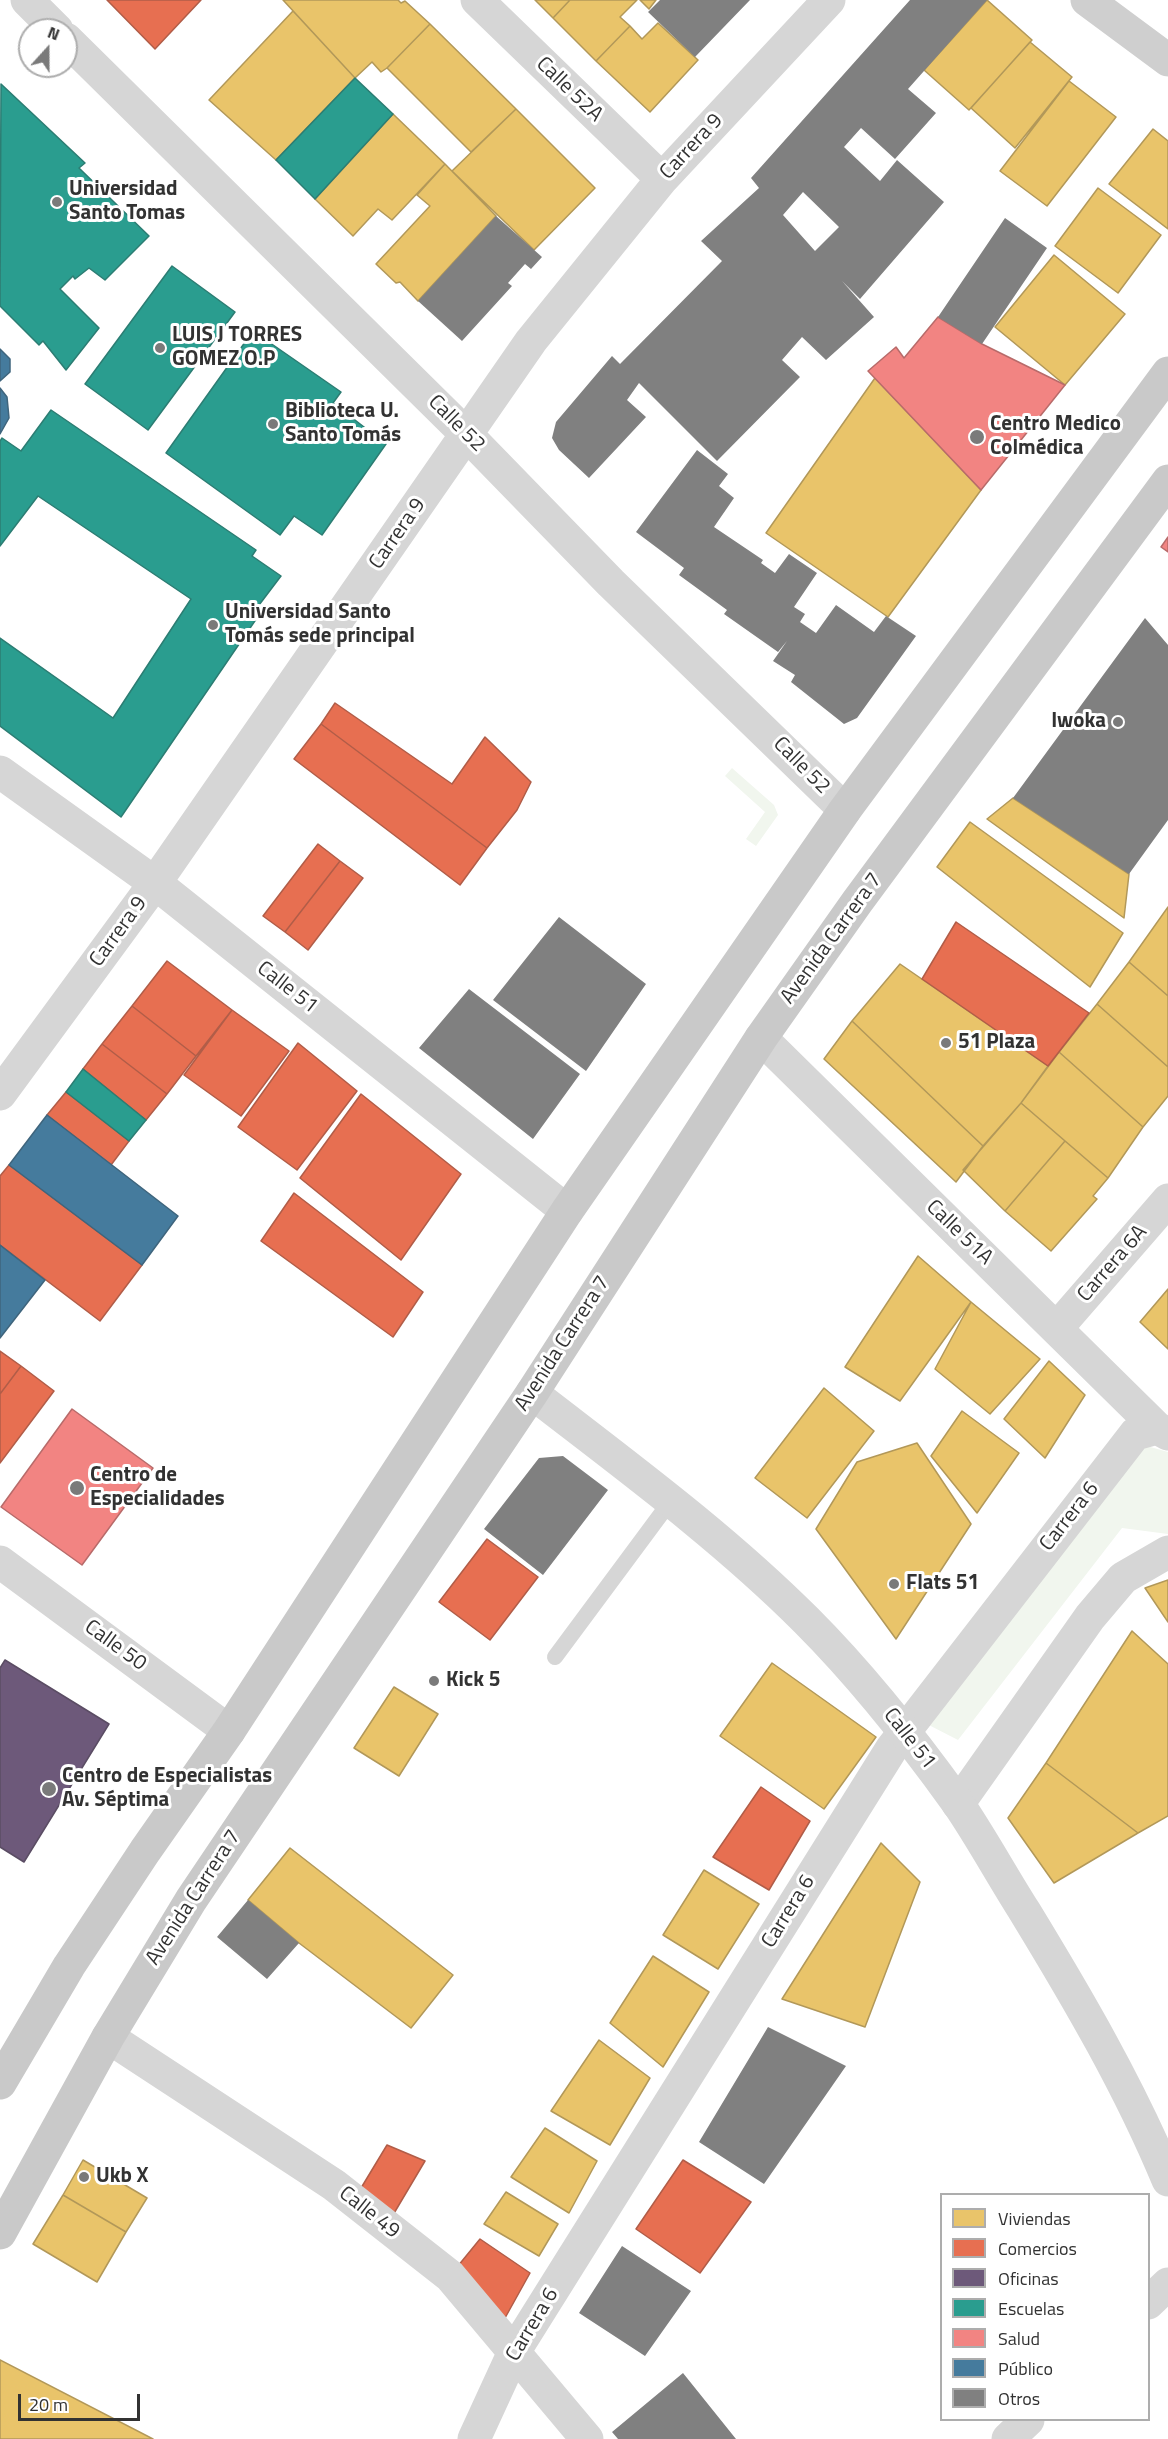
<!DOCTYPE html>
<meta charset="utf-8">
<style>
body{margin:0}
#map{position:relative;width:1168px;height:2439px;overflow:hidden;background:#fff;font-family:"Titillium Web",sans-serif}
canvas{display:block}
.legend{position:absolute;left:940px;top:2193px;width:210px;height:228px;box-sizing:border-box;background:#fff;border:2px solid #adadad;margin:0;padding:8px 10px;list-style:none;font-size:18px;color:#323232}
.legend li{display:flex;align-items:center;gap:12px;height:30px}
.legend b{width:30px;border:2px solid #adadad}
.north{position:absolute;left:18px;top:18px;width:60px;height:60px;box-sizing:border-box;background:#fff;border:2px solid #adadad;border-radius:50%;rotate:21deg;font-size:16px;font-weight:700;line-height:24px;text-align:center;color:#323232}
.north::after{content:'';display:block;margin:auto;width:21px;height:27px;background:#7a7a7a;clip-path:polygon(50% 0,100% 100%,50% 72%,0 100%)}
.scale{position:absolute;left:18px;top:2394px;width:122px;height:27px;box-sizing:border-box;border:3px solid #323232;border-top:0;padding-left:8px;font-size:18px;line-height:21px;white-space:nowrap;color:#323232;-webkit-text-stroke:4px #fff;paint-order:stroke}
</style>
<div id="map">
<canvas width="1168" height="2439"></canvas>
<ul class="legend">
<li><b style="height:16px;background:#e9c46a"></b>Viviendas</li>
<li><b style="height:16px;background:#e76f51"></b>Comercios</li>
<li><b style="height:16px;background:#6d597a"></b>Oficinas</li>
<li><b style="height:16px;background:#2a9d8f"></b>Escuelas</li>
<li><b style="height:16px;background:#f28482"></b>Salud</li>
<li><b style="height:16px;background:#457b9d"></b>Público</li>
<li><b style="height:16px;background:#808080"></b>Otros</li>
</ul>
<div class="north">N</div>
<div class="scale">20 m</div>
</div>
<script>
const ctx = document.querySelector('canvas').getContext('2d');
ctx.lineJoin = 'round';
function fill(path, color) {
  ctx.fillStyle = color;
  ctx.fill(path, 'evenodd');
}
function strokePath(path, color, width, dash) {
  ctx.strokeStyle = color;
  ctx.lineWidth = width;
  ctx.lineCap = dash ? 'butt' : 'round';
  ctx.setLineDash(dash || []);
  ctx.stroke(path);
}
function drawText(font, color, halo, rows, align = 'center') {
  ctx.font = font + ' "Titillium Web",sans-serif';
  ctx.lineWidth = 6;
  ctx.setLineDash([]);
  ctx.textBaseline = 'middle';
  ctx.strokeStyle = halo;
  ctx.fillStyle = color;
  for (const [text, x, y, turn = 0] of rows) {
    ctx.save();
    ctx.translate(x, y);
    ctx.rotate((+turn || 0) * Math.PI / 180);
    ctx.textAlign = isNaN(turn) ? turn : align;
    if (halo) ctx.strokeText(text, 0, 0);
    ctx.fillText(text, 0, 0);
    ctx.restore();
  }
}
fill(new Path2D(`
 M732,768L774,805L778,815L756,846L746,839L765,812L725,776Z
 M1126,1440L1168,1452V1534L1122,1528L958,1740L923,1722Z`), '#f1f6ee');
const homes = new Path2D(`
 M283,0H398L401,3L405,1L430,24L387,68L381,72L372,62L355,78Z
 M535,0H570L553,18Z
 M570,0H637L620,17L630,26L596,61L553,18Z
 M640,0H656L649,9Z
 M987,0L1032,40L969,110L924,70Z
 M293,11L355,78L276,160L209,100Z
 M658,23L698,60L650,112L596,61L630,26L642,39Z
 M430,24L516,109L471,152L387,68Z
 M1030,42L1072,77L1015,148L971,108Z
 M1069,81L1116,117L1047,206L1000,171Z
 M516,109L595,188L534,250L452,171Z
 M393,114L445,164L392,220L378,209L353,236L315,199Z
 M1153,129L1168,141V229L1109,184Z
 M445,164L496,216L418,301L400,282L396,283L376,264L430,206L417,195Z
 M1098,188L1161,235L1118,293L1055,246Z
 M1054,255L1125,314L1065,385L995,327Z
 M875,378L981,490L888,617L766,533Z
 M1013,798L1129,874L1124,918L987,819Z
 M970,822L1123,933L1090,987L937,867Z
 M1168,907V996L1129,962Z
 M1129,962L1168,996V1067L1097,1004Z
 M900,964L1048,1066L1021,1103L983,1146L852,1021Z
 M1097,1004L1168,1067V1096L1143,1127L1059,1052Z
 M852,1021L983,1146L956,1182L824,1059Z
 M1059,1052L1143,1127L1108,1178L1021,1103Z
 M1021,1103L1065,1141L1005,1211L963,1170Z
 M1065,1141L1108,1178L1093,1196L1097,1199L1051,1251L1005,1211Z
 M918,1256L971,1302L900,1401L845,1367Z
 M1168,1289V1349L1140,1322Z
 M971,1302L1040,1359L990,1414L935,1369Z
 M1049,1361L1085,1395L1045,1458L1004,1419Z
 M824,1388L874,1431L807,1518L755,1478Z
 M962,1411L1019,1453L977,1513L931,1456Z
 M917,1443L971,1524L896,1639L816,1529L857,1462Z
 M1168,1580V1622L1145,1588Z
 M1132,1631L1168,1664V1816L1138,1833L1046,1763Z
 M772,1663L876,1737L824,1809L720,1736Z
 M394,1687L438,1714L399,1776L354,1748Z
 M1046,1763L1138,1833L1054,1883L1008,1818Z
 M881,1843L920,1882L865,2027L782,1999Z
 M290,1848L453,1975L411,2028L299,1943L248,1900Z
 M704,1870L759,1904L718,1969L663,1935Z
 M653,1956L709,1992L663,2067L610,2023Z
 M599,2040L650,2078L610,2145L551,2111Z
 M545,2128L597,2161L569,2213L511,2177Z
 M83,2160L147,2198L126,2232L63,2195Z
 M506,2192L558,2224L539,2256L484,2224Z
 M63,2195L126,2232L97,2282L33,2244Z
 M0,2360L153,2439H0Z`);
fill(homes, '#e9c46a');
strokePath(homes, '#b29859', 1.5);
const shops = new Path2D(`
 M107,0H201L155,49Z
 M335,703L452,784L485,737L531,782L517,810L487,848L321,724Z
 M321,724L487,848L460,885L294,759Z
 M318,844L340,861L285,932L263,916Z
 M340,861L363,878L308,950L285,932Z
 M956,922L1089,1013L1048,1066L922,979Z
 M167,961L232,1010L196,1056L132,1006Z
 M132,1006L196,1056L167,1094L102,1044Z
 M232,1010L289,1051L241,1116L184,1075Z
 M298,1043L357,1091L297,1170L238,1127Z
 M102,1044L167,1094L146,1120L83,1069Z
 M66,1092L129,1141L111,1165L47,1115Z
 M361,1094L461,1174L401,1260L300,1178Z
 M9,1165L142,1265L100,1321L0,1245V1176Z
 M294,1193L423,1292L393,1337L261,1241Z
 M0,1351L21,1366L0,1394Z
 M21,1366L54,1391L0,1463V1394Z
 M487,1539L538,1577L490,1640L439,1602Z
 M761,1787L810,1821L769,1890L713,1857Z
 M387,2145L425,2161L390,2220L358,2193Z
 M683,2160L751,2202L700,2273L636,2229Z
 M480,2239L530,2273L505,2318L453,2272Z`);
fill(shops, '#e76f51');
strokePath(shops, '#b15d48', 1.5);
const offices = new Path2D(`
 M5,1660L109,1724L24,1862L0,1847V1668Z`);
fill(offices, '#6d597a');
strokePath(offices, '#5b4d64', 1.5);
const schools = new Path2D(`
 M355,78L393,114L315,199L276,160Z
 M1,84L85,163L79,168L149,236L105,280L89,268L75,279L73,276L60,289L99,328L66,370L43,341L39,345L0,306Z
 M172,266L235,312L148,430L85,384Z
 M253,331L341,392L333,403L386,444L322,535L294,516L280,535L166,453Z
 M51,410L256,550L252,556L281,576L256,609L261,612L121,817L0,726V638L113,718L191,599L38,496L0,546V441L2,438L21,451Z
 M83,1069L146,1120L129,1141L66,1092Z`);
fill(schools, '#2a9d8f');
strokePath(schools, '#2c7d73', 1.5);
const health = new Path2D(`
 M938,317L982,344L1065,385L981,490L868,371L896,347L904,358Z
 M1168,537V552L1161,547Z
 M72,1409L153,1468L82,1565L1,1507Z`);
fill(health, '#f28482');
strokePath(health, '#b86b6a', 1.5);
const public = new Path2D(`
 M0,349L10,359V372L0,381Z
 M0,388L7,397L9,418L0,434Z
 M47,1115L178,1216L142,1265L9,1165Z
 M0,1245L45,1280L0,1338Z`);
fill(public, '#457b9d');
strokePath(public, '#3f657d', 1.5);
fill(new Path2D(`
 M660,0H750L695,57L648,12Z
 M910,0H987L908,89L936,113L895,159L861,128L844,147L880,181L897,160L944,202L860,299L842,281L874,317L826,360L802,337L782,360L800,377L717,461L639,383L627,400L646,417L589,478L559,450L552,438L556,422L612,356L620,364L722,261L701,241L759,188L751,178ZM803,192L839,227L815,251L783,215Z
 M496,216L542,257L531,269L525,264L508,283L512,286L462,341L418,301Z
 M1005,218L1047,248L982,344L938,317Z
 M697,450L728,474L719,486L734,498L714,527L763,560L761,563L775,573L789,554L817,573L794,607L805,614L800,622L816,633L836,605L874,632L886,616L916,636L857,718L844,724L791,682L795,675L773,661L787,641L778,652L724,614L727,610L679,575L684,568L636,532Z
 M1145,618L1168,645V820L1129,874L1013,798Z
 M559,917L646,984L586,1071L493,1000Z
 M469,989L580,1074L533,1139L419,1048Z
 M563,1456L608,1490L543,1575L484,1529L539,1458Z
 M248,1900L299,1943L267,1979L217,1937Z
 M768,2027L846,2066L764,2184L699,2142Z
 M622,2246L691,2291L645,2356L579,2313Z
 M683,2373L736,2439H618L612,2432Z`), '#808080');
strokePath(new Path2D(`
 M555,1657L670,1502`), '#d6d6d6', 16);
strokePath(new Path2D(`
 M27,0L57,30
 M477,0L662,179
 M66,39L467,435L611,583L845,810
 M0,772L155,883L567,1211
 M761,1038L1157,1428L1168,1434
 M0,1094L155,883L531,341L662,179L829,0
 M1057,1328L1168,1200
 M0,1562L229,1731
 M958,1804L1090,1617L1123,1578L1168,1552
 M108,2037L334,2185L450,2276L587,2439
 M474,2439L514,2352L892,1748L1135,1434L1157,1428`), '#d6d6d6', 33);
strokePath(new Path2D(`
 M532,1393C625,1465 722,1536 806,1620C862,1676 911,1738 957,1802C981,1837 1002,1876 1025,1912C1078,1999 1129,2086 1168,2180
 M1148,2303L1168,2284
 M1008,2439L1028,2420`), '#d6d6d6', 33);
strokePath(new Path2D(`
 M1087,0L1168,60`), '#cfcfcf', 33);
strokePath(new Path2D(`
 M0,2083L69,1966L145,1851L229,1731L567,1211L845,810L1168,373
 M0,2233L108,2037L191,1900L532,1393L761,1038L857,902L1168,481`), '#c9c9c9', 33);
for (const [x, y, r, color] of [
 [57,202,6,"#7a7a7a"],
 [160,348,6,"#7a7a7a"],
 [273,424,6,"#7a7a7a"],
 [977,437,8,"#7a7a7a"],
 [213,625,6,"#7a7a7a"],
 [1118,722,6,"#7a7a7a"],
 [946,1043,6,"#7a7a7a"],
 [77,1488,8,"#7a7a7a"],
 [894,1584,6,"#7a7a7a"],
 [434,1681,6,"#7a7a7a"],
 [49,1789,8,"#7a7a7a"],
 [84,2177,6,"#7a7a7a"]
]) {
  const dot = new Path2D();
  dot.arc(x, y, r, 0, 2 * Math.PI);
  ctx.fillStyle = color;
  ctx.fill(dot);
  strokePath(dot, '#fff', 2);
}
drawText('21px', '#323232', '#fff', [
 ["Calle 52A",569,90,44],
 ["Carrera 9",692,147,-47],
 ["Calle 52",456,424,45],
 ["Carrera 9",398,534,-55],
 ["Calle 52",801,766,45],
 ["Carrera 9",119,932,-54],
 ["Avenida Carrera 7",832,939,-54],
 ["Calle 51",287,988,38],
 ["Calle 51A",959,1233,44],
 ["Carrera 6A",1113,1264,-49],
 ["Avenida Carrera 7",563,1344,-57],
 ["Carrera 6",1070,1517,-52],
 ["Calle 50",115,1646,36],
 ["Calle 51",909,1739,52],
 ["Avenida Carrera 7",194,1898,-57],
 ["Carrera 6",789,1912,-58],
 ["Calle 49",369,2213,38],
 ["Carrera 6",533,2325,-59]
]);
drawText('bold 21px', '#323232', '#fff', [
 ["Universidad",69,190],
 ["Santo Tomas",69,214],
 ["LUIS J TORRES",172,336],
 ["GOMEZ O.P",172,360],
 ["Biblioteca U.",285,412],
 ["Santo Tomás",285,436],
 ["Centro Medico",990,425],
 ["Colmédica",990,449],
 ["Universidad Santo",225,613],
 ["Tomás sede principal",225,637],
 ["Iwoka",1106,722,"right"],
 ["51 Plaza",958,1043],
 ["Centro de",90,1476],
 ["Especialidades",90,1500],
 ["Flats 51",906,1584],
 ["Kick 5",446,1681],
 ["Centro de Especialistas",62,1777],
 ["Av. Séptima",62,1801],
 ["Ukb X",96,2177]
], 'left');
</script>
